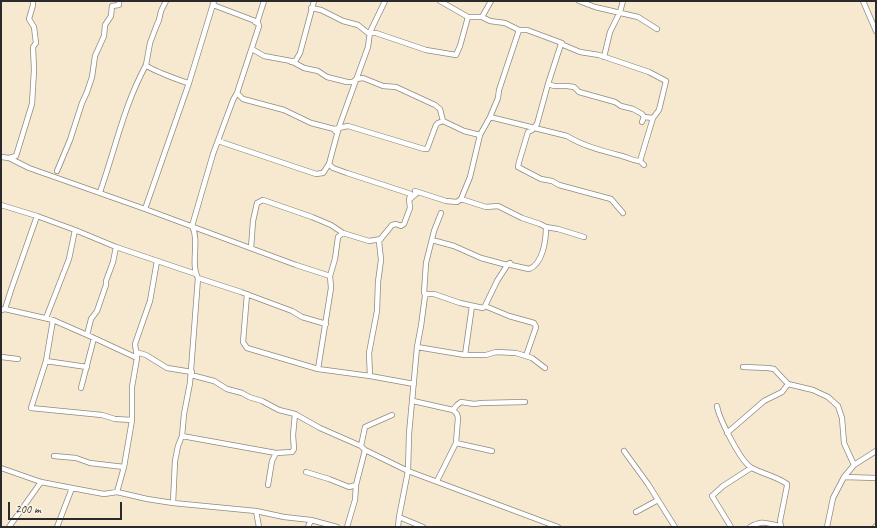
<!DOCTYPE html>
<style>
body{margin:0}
#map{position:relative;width:877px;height:528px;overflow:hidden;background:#f6e9d0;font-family:Caveat,sans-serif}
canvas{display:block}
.frame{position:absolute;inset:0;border:2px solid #2b2b2b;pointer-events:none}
.scale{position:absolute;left:8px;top:502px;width:114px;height:18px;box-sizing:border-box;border:2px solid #2b2b2b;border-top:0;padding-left:5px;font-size:12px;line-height:14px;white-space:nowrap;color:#2b2b2b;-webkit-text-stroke:3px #fcf5e5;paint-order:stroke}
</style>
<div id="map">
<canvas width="877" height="528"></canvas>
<div class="frame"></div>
<div class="scale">200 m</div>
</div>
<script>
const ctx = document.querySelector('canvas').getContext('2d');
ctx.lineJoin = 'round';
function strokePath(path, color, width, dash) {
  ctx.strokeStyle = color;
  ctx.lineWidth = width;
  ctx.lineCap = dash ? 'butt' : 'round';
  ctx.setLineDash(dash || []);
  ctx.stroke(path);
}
const minor = new Path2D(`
 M166,1L161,11L159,20L156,27L150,43L146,65C149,69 183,82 189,83
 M440,1L468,17H482L490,21L505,23L519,30H527L562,43L561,44L580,52L599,55L649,72L666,81L659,110L653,118L644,117
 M579,1L595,7L638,17L657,29
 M863,1L876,31
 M311,8L321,10L343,21L358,25L368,33H376L426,50L456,55L460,46L468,17
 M482,17L491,1
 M255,22L257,23L264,1
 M252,49L264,56L291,61L304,68L318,71L327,77L347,82H353L356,79L363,78L383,86L396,87L435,105L440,109L443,121
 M604,57L610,32L620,12L623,1
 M291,62L296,60L300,53L314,1
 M548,84L561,44
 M237,93L243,99L284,110L311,123L334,129L335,131
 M490,117L567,136C583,146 603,151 622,156C629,158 634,161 640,161L644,165
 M334,129L348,126L424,149H427L436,125L438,123L443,121L464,131L480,135
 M218,141L316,174L323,173L329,164L339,127L368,47L370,32L385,1
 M1,157L9,158L29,168L145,209L189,83L214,1
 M9,158L16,156L32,104L34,70L33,47L36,43L34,27L29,19L33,5V1
 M640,161L653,118
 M57,171L70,140L82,103L87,92L92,77L95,56L104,36L105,25L111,16L112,6L119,5V1
 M100,192C115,150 124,105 146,65
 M410,199L416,194L415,191L446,201L457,202L461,199L470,177L480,135L490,117L498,98L499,90L519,30
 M461,199L486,207L498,206L522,218L540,224L546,227L558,229L584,237
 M1,205L37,216L75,230L116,247L196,274
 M145,209L296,265L330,276
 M623,213L611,199L559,185L552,181L541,179L518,167L519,162L528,132L532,130L537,124L548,84L554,86H567L574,87L579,92L615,102L621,106L633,109L642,114L644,117L642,122
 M432,240L454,246L481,258L507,265
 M251,248L253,221L257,203L263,200L312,217L331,225L343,233
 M198,278L241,292L292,311L302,317L326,324
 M247,294L243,342L247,348L318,369L370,376L369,353L377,311L378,282L381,260L379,241L392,225L396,224L401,226L404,224L410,208L409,199L411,194L347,173L333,168L329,164
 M427,294L424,293L426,263L434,231L441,213
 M485,306L497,281L508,264L510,263L511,265L529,269C543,264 546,240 546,227
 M5,309L11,290L37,216
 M1,310L5,309L53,320L94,338L137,358
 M46,318L69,259L75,230
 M87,335L91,319L97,311L106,285V281L113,262L116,247
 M417,347L465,355H486L496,352L516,353L532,358L545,368
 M136,352L146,355L167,368L192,372
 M465,355L472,306
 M1,357L18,359
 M46,361L53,320
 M87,367L46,361L31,408L102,415L115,419L132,420
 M743,367L768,368L774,369L788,384L813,390L828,397L838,406L842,418L844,443L854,465
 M318,369L331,288L330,276L335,259L338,237L343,233L369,241L381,239
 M191,375L214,381L227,389L242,393L249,397L262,401L279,410L295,414L320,428L361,446L365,450L356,485L355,500L347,527
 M370,376L414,384
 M81,388L94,338
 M413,401L453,410L457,414L458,418L456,443L437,481
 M717,406C719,418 741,463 752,468C763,474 776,476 787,484V486L780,521L781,527
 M453,410L457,405L461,402L474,404L482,403L525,402
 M727,433L764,401L782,392L788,384
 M182,436L276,453
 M456,443L492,451
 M361,446L365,427L392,415
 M365,450L408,471L558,527
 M624,451L648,484L675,527
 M54,456L76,458L90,463L124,467
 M1,468L41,482L72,488L104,494L117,492L147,499L173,503L256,511L284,517L311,520L337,527
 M306,472L329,479L349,487L356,485
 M844,477L876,478
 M268,485L272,461L276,453L292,452L294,449L293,435L295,414
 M117,492L124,467L132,420V387L137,358L135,344L150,301L157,261
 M173,503L175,461L178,446L182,436L184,414L190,383L198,278C190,264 200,241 192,226L213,154L233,100L237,93L259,26L258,22L213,5
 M256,511L259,527
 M636,512L658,500
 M399,517L423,527
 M9,527L41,482
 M57,527L72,488
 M308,527L311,520
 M398,527L399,517L408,471L409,434L417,347L421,326L425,296L427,294H434L460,303L483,308L485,306L509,316L534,323L536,327L526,356
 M731,527L712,496L723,486L751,468
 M750,527C763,519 767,524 780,526
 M827,527L833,498L844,477L854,465L876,451
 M875,527L876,526`);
strokePath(minor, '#908a7e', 6);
strokePath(minor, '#fff', 4.5);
</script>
